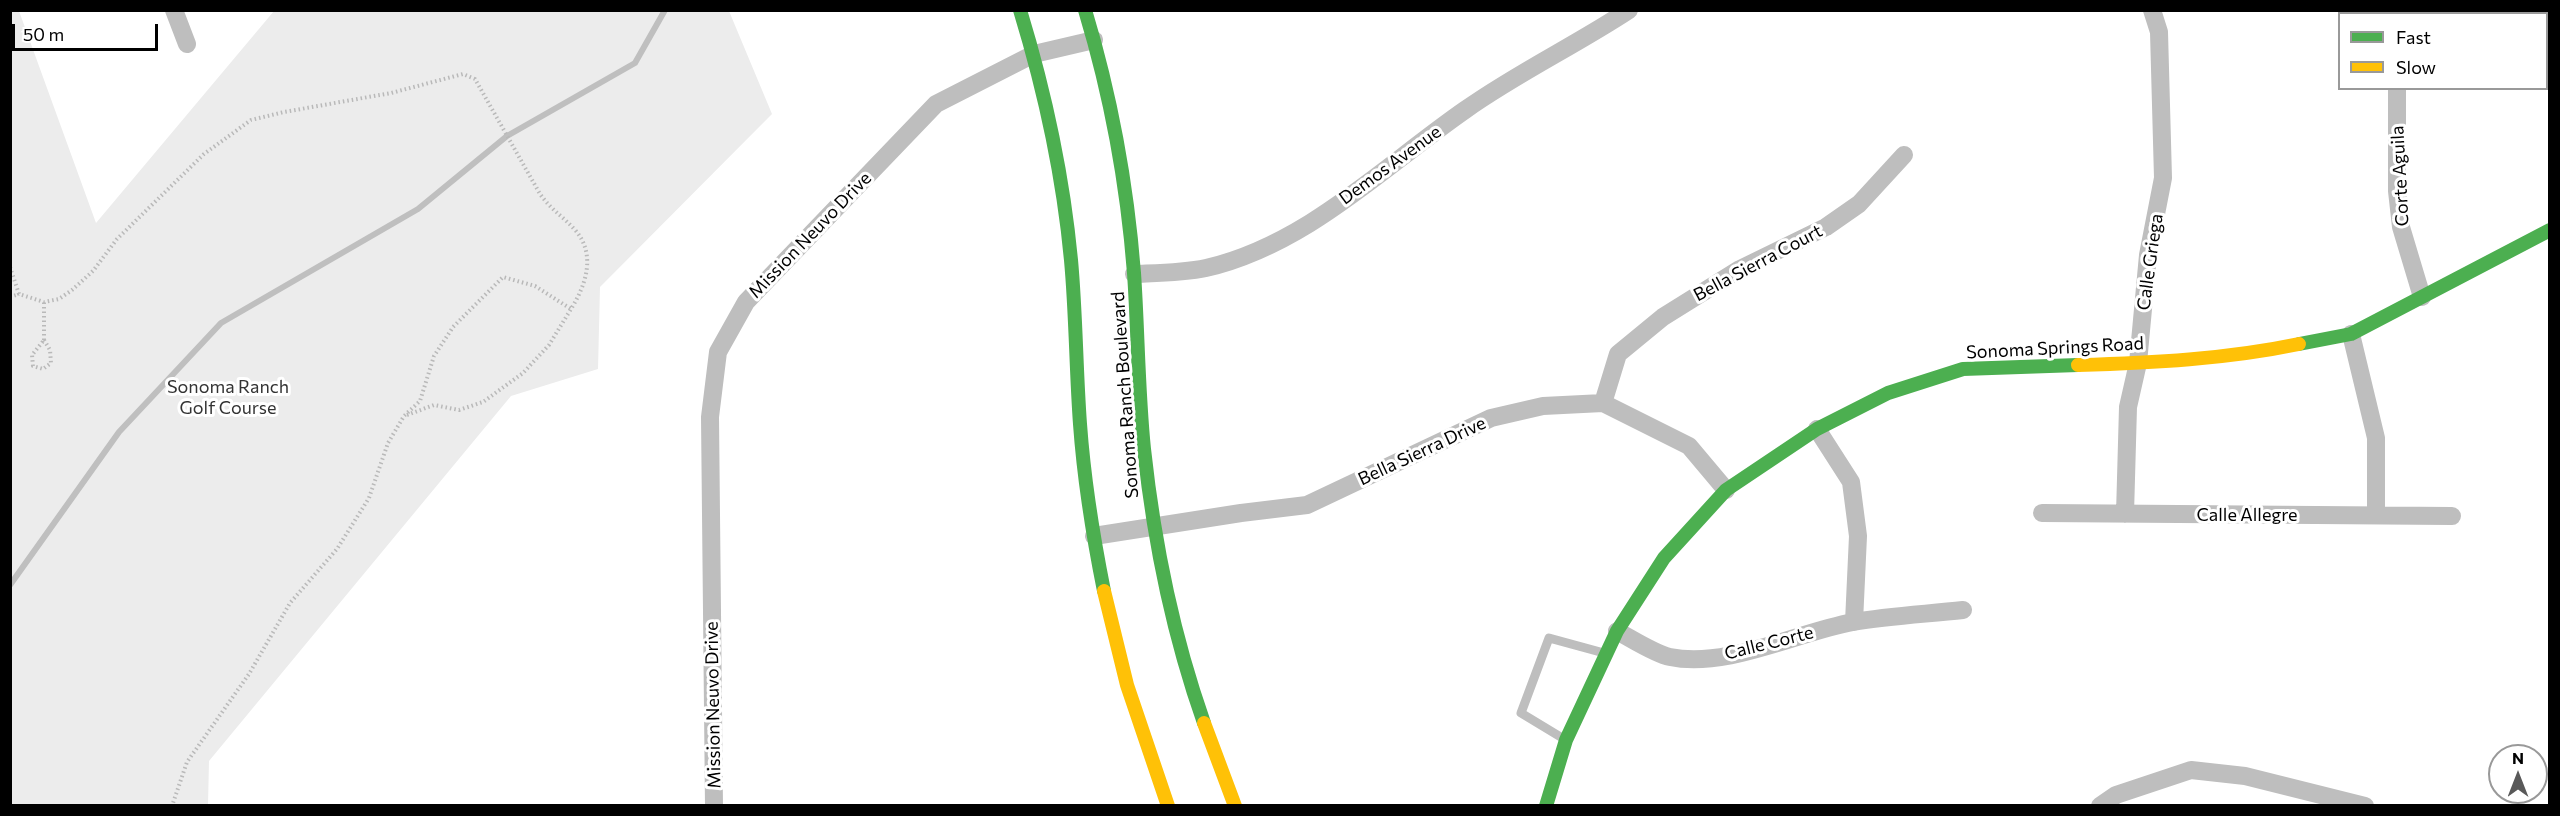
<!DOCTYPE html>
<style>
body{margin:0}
#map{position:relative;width:2560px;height:816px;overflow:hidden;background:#fff;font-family:Commissioner,sans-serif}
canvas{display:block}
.frame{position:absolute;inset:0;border:12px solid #000;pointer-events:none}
.legend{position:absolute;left:2338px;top:12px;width:210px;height:78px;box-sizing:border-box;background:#fff;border:2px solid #999;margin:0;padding:8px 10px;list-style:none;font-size:18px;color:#000}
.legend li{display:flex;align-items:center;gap:12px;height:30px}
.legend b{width:30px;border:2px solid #999}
.north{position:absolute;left:2488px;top:744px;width:60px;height:60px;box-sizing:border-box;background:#fff;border:2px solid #999;border-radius:50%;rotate:0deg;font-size:16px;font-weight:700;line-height:24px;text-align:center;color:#000}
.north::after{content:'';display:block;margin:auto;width:21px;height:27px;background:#595959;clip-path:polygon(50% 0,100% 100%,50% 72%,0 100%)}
.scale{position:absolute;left:12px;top:24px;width:146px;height:27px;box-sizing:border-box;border:3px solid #000;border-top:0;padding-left:8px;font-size:18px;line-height:21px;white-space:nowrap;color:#000;-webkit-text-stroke:4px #fff;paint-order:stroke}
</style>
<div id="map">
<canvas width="2560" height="816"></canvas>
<div class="frame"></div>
<ul class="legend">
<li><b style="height:8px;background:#4caf50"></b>Fast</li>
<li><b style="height:8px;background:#ffc107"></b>Slow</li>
</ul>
<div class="north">N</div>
<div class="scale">50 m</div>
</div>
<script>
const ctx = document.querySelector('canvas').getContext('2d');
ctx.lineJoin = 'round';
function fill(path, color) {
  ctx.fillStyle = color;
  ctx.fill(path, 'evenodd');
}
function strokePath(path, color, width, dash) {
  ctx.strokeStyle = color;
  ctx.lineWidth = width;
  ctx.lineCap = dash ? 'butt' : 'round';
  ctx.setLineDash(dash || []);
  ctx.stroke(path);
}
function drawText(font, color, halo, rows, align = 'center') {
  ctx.font = font + ' Commissioner,sans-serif';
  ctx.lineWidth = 6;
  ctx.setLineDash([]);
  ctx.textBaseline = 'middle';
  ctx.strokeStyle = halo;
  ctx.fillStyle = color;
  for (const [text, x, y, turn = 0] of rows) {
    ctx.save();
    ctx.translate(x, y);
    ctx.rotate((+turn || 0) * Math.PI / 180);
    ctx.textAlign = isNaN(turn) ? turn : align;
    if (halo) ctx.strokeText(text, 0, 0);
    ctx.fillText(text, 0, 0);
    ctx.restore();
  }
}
fill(new Path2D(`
 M10,11H19L96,223L274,11H729L772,114L600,287L598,369L511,396L209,761L208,805H11Z`), '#ececec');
strokePath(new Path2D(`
 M10,585L119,432L221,323L418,209L507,136L635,63L665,10`), '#bfbfbf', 6);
strokePath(new Path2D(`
 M10,267L19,294L44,302L59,299L72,290L93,271L117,239L204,154L251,120L284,112L391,93L463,74L475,79L540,194C552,211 564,217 576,231C596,255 586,285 571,309L535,286L503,277L453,327L434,356L420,401L404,416L388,443L369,498L337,549L290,603L249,674L187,762L172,806
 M10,297L19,294
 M44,340L50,350L51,363L43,369L33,366L32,355Z
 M44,340V302
 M407,415L434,405L459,410L483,402L523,373L549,345L571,309`), '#b9b9b9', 4, [1.5, 3]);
strokePath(new Path2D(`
 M1564,739L1521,713L1549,638L1604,653`), '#bebebe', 9);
strokePath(new Path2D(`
 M174,10L187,44
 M2395,10V14
 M2397,88V191L2401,227L2422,297
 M1134,274C1158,273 1183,273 1206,268C1306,245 1383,167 1465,110C1517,73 1576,45 1629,10
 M2351,334L2376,438V515
 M1603,403L1618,354L1663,317L1740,269L1826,227L1859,204L1904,155
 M1817,429L1851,482L1858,536L1854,622
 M2042,513L2452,516
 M2125,514L2128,407L2138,363L2148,255L2163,178L2159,32L2152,10
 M1094,536L1241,513L1307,505L1491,418L1543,406L1603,403L1689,446L1726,490
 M1617,631C1632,639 1655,654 1670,657C1726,669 1798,632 1853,622C1889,616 1927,614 1963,610
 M714,806L710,417L718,352L746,302L936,104L1034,54L1094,40
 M2100,806L2116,795L2191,770L2245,776L2365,806`), '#bebebe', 18);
strokePath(new Path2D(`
 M1020,10C1045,92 1063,175 1071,260C1076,315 1076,369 1080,424C1084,480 1093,536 1104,591
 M1085,10C1111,96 1127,183 1134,273C1138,331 1138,390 1144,449C1154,542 1173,635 1204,723
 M2299,344L2351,334L2550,230
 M1546,806L1566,740L1617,631L1664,558L1726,490L1817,429L1888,393L1963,369L2078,365`), '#4caf50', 14);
strokePath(new Path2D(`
 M2078,365C2152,363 2227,359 2299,344
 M1104,591L1127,685L1168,806
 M1204,723L1235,806`), '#ffc107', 14);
drawText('18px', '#000', '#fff', [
 ["Demos Avenue",1390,165,-36],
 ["Corte Aguila",2400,176,-93],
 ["Mission Neuvo Drive",810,235,-46],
 ["Calle Griega",2150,262,-82],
 ["Bella Sierra Court",1758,263,-28],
 ["Sonoma Springs Road",2055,348,-3],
 ["Sonoma Ranch Boulevard",1125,395,-94],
 ["Bella Sierra Drive",1422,451,-25],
 ["Calle Allegre",2247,515],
 ["Calle Corte",1769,643,-14],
 ["Mission Neuvo Drive",713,705,-91]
]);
drawText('18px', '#333', '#fff', [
 ["Sonoma Ranch",228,387],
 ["Golf Course",228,408]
]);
</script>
